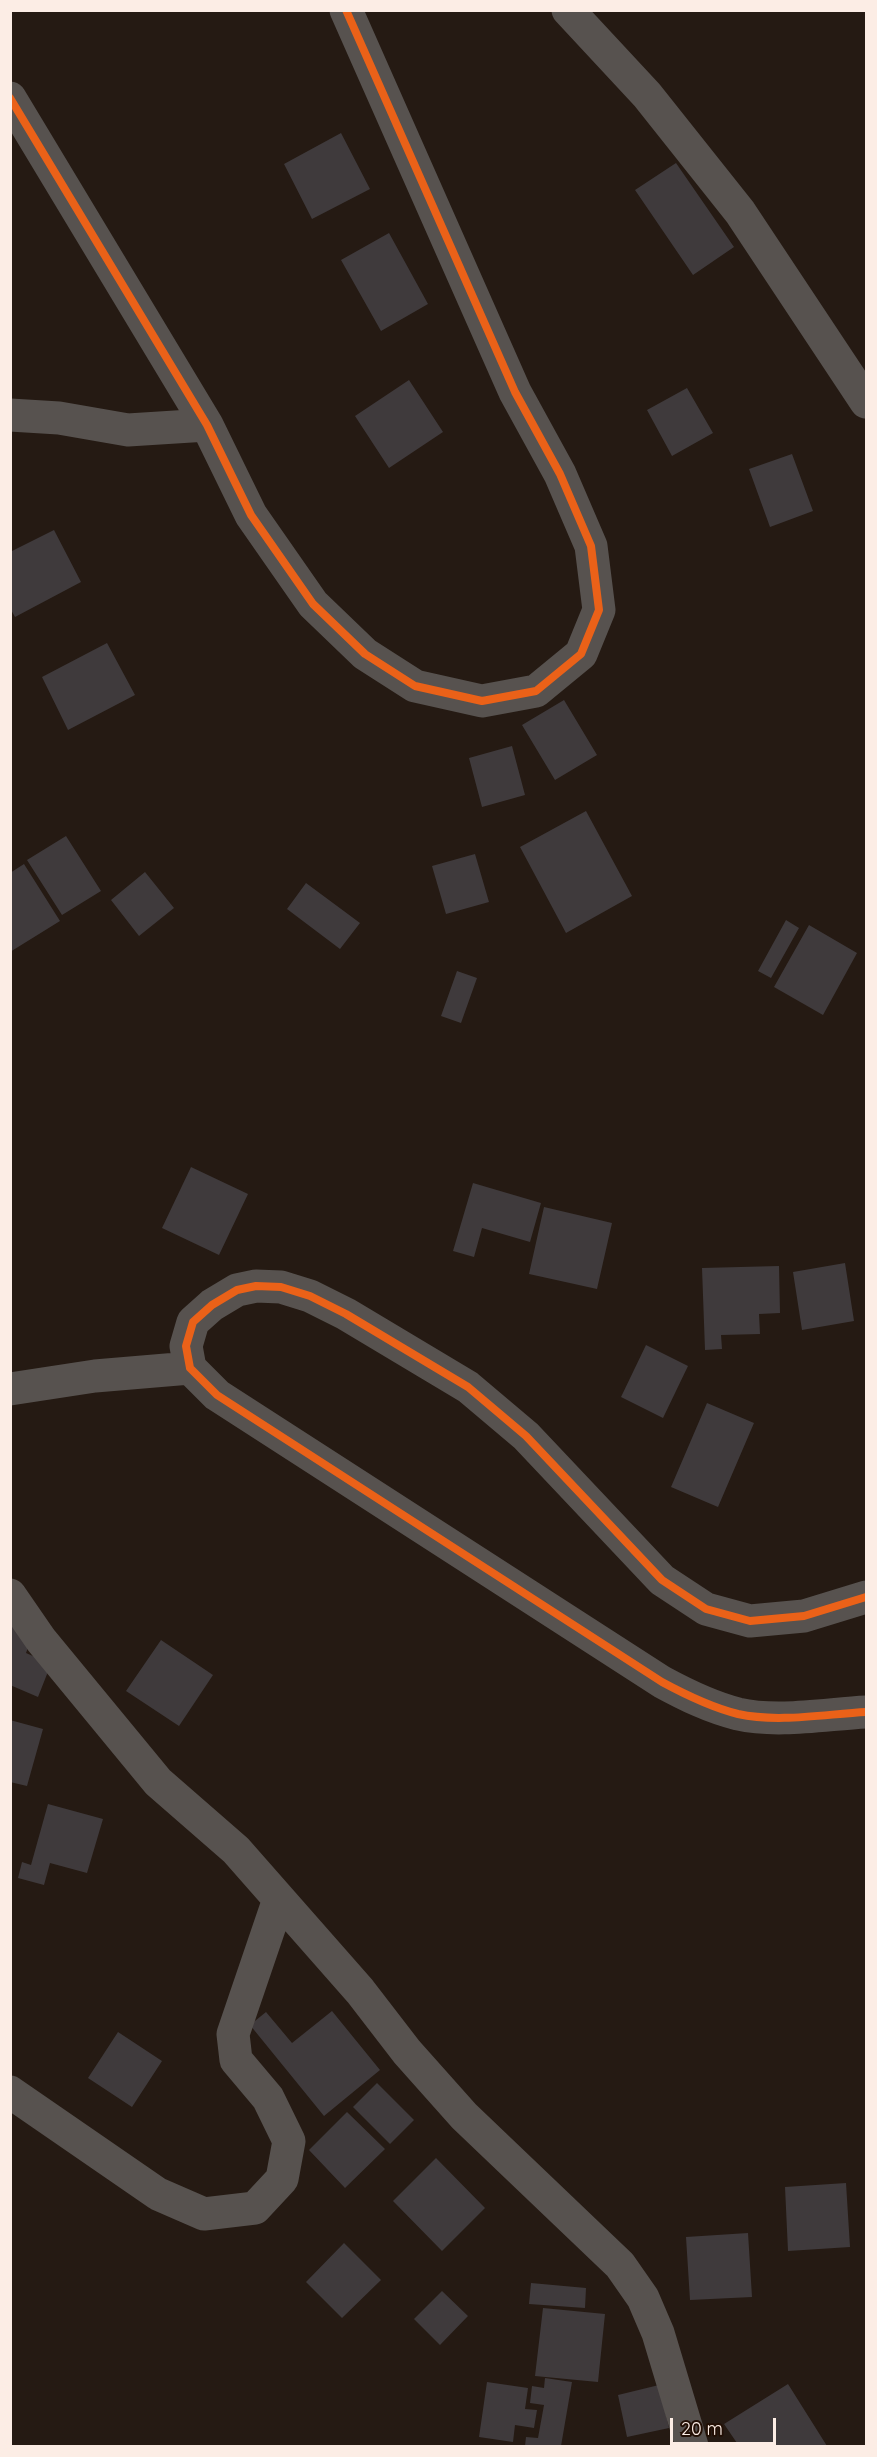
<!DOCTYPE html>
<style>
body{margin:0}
#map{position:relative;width:877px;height:2457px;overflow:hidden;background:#251a13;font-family:Quicksand,sans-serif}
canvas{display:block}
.frame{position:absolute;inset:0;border:12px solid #fcede5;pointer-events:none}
.scale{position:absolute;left:670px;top:2418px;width:106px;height:27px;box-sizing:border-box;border:3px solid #fcede5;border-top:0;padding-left:8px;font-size:18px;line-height:21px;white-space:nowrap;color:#fcede5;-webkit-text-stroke:4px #220f04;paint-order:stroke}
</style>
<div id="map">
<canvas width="877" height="2457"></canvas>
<div class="frame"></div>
<div class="scale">20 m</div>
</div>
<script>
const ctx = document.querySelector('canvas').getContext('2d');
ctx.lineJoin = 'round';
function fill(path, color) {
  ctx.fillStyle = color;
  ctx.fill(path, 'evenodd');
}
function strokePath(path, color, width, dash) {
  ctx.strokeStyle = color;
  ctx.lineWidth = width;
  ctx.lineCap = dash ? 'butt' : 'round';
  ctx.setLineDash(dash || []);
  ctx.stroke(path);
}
fill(new Path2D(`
 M341,133L370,189L312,219L284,164Z
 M676,163L734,247L693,275L635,190Z
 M389,233L428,304L381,331L341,260Z
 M409,380L443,432L389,468L355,416Z
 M687,388L713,433L672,456L647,410Z
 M792,454L813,511L770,527L749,469Z
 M54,530L81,582L15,617L10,608V552Z
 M107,643L135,695L68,730L42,677Z
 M564,700L597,755L555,780L522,725Z
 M512,746L525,795L482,807L469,758Z
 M586,811L632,896L566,933L520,847Z
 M66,836L101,891L62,915L27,860Z
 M475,854L489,902L446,914L432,866Z
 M24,864L60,921L10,952V873Z
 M145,872L174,908L139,936L111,900Z
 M306,883L360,923L340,949L287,909Z
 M786,920L799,928L771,978L758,971Z
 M809,925L857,953L823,1015L774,987Z
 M457,971L477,978L461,1023L441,1016Z
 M191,1167L248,1194L219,1255L162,1228Z
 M473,1183L541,1203L530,1242L482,1228L474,1257L453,1251Z
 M544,1207L612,1223L597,1289L529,1274Z
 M845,1263L854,1321L802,1330L793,1272Z
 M779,1266L780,1313L759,1314L760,1334L721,1335L722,1349L705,1350L702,1268Z
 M646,1345L688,1366L663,1418L621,1397Z
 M707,1403L754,1423L718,1507L671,1487Z
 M10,1625L33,1634L26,1653L51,1664L38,1697L10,1685Z
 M161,1640L213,1675L179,1726L126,1691Z
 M10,1720L43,1729L27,1786L10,1782Z
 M48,1804L103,1819L87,1873L50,1863L44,1885L18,1878L22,1862L31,1865Z
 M332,2011L380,2070L324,2116L250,2025L266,2012L292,2043Z
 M118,2032L162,2061L132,2107L88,2078Z
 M377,2083L414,2120L390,2144L353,2107Z
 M347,2112L385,2149L345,2188L309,2150Z
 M436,2158L485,2208L442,2251L393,2201Z
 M846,2183L850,2247L788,2251L785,2187Z
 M748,2233L752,2297L690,2300L686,2237Z
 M344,2243L381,2280L342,2318L306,2282Z
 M531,2283L586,2288L585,2308L529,2304Z
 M442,2291L468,2316L440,2345L414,2319Z
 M543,2308L605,2314L598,2382L535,2376Z
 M545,2378L572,2382L561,2446H525L526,2437L538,2438L544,2405L530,2403L532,2386L544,2388Z
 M487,2382L528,2388L525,2409L537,2410L534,2428L515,2425L513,2442L479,2437Z
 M788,2384L827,2446H739L724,2424Z
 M659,2385L669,2428L627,2437L618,2395Z`), '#3f3a3c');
strokePath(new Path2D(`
 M568,10L647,95L740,212L866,402
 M10,98L207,425L251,515L313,604L365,654L415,686L482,701L536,691L581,654L599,610L591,546L560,474L515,392L346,10
 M10,415L59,418L128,430L207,425
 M10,1389L95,1376L190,1368
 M10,1595L41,1640L158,1782L236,1850L360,1991L407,2052L464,2116L620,2265L643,2298L658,2333L692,2446
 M866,1597L804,1616L750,1621L706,1609L662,1580L526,1436L468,1387L346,1314L310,1296L281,1287L256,1286L237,1290L212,1305L193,1322L186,1346L190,1368L217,1395L662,1682C686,1695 710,1707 738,1714C778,1723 826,1714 866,1712
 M10,2092L158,2194L204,2214L255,2208L282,2179L289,2141L268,2098L236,2060L233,2034L279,1899`), '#57524f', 33);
strokePath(new Path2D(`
 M10,98L207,425L251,515L313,604L365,654L415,686L482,701L536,691L581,654L599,610L591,546L560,474L515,392L346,10
 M866,1597L804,1616L750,1621L706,1609L662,1580L526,1436L468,1387L346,1314L310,1296L281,1287L256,1286L237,1290L212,1305L193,1322L186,1346L190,1368L217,1395L662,1682C686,1695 710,1707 738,1714C778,1723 826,1714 866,1712`), '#ea6118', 8);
</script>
